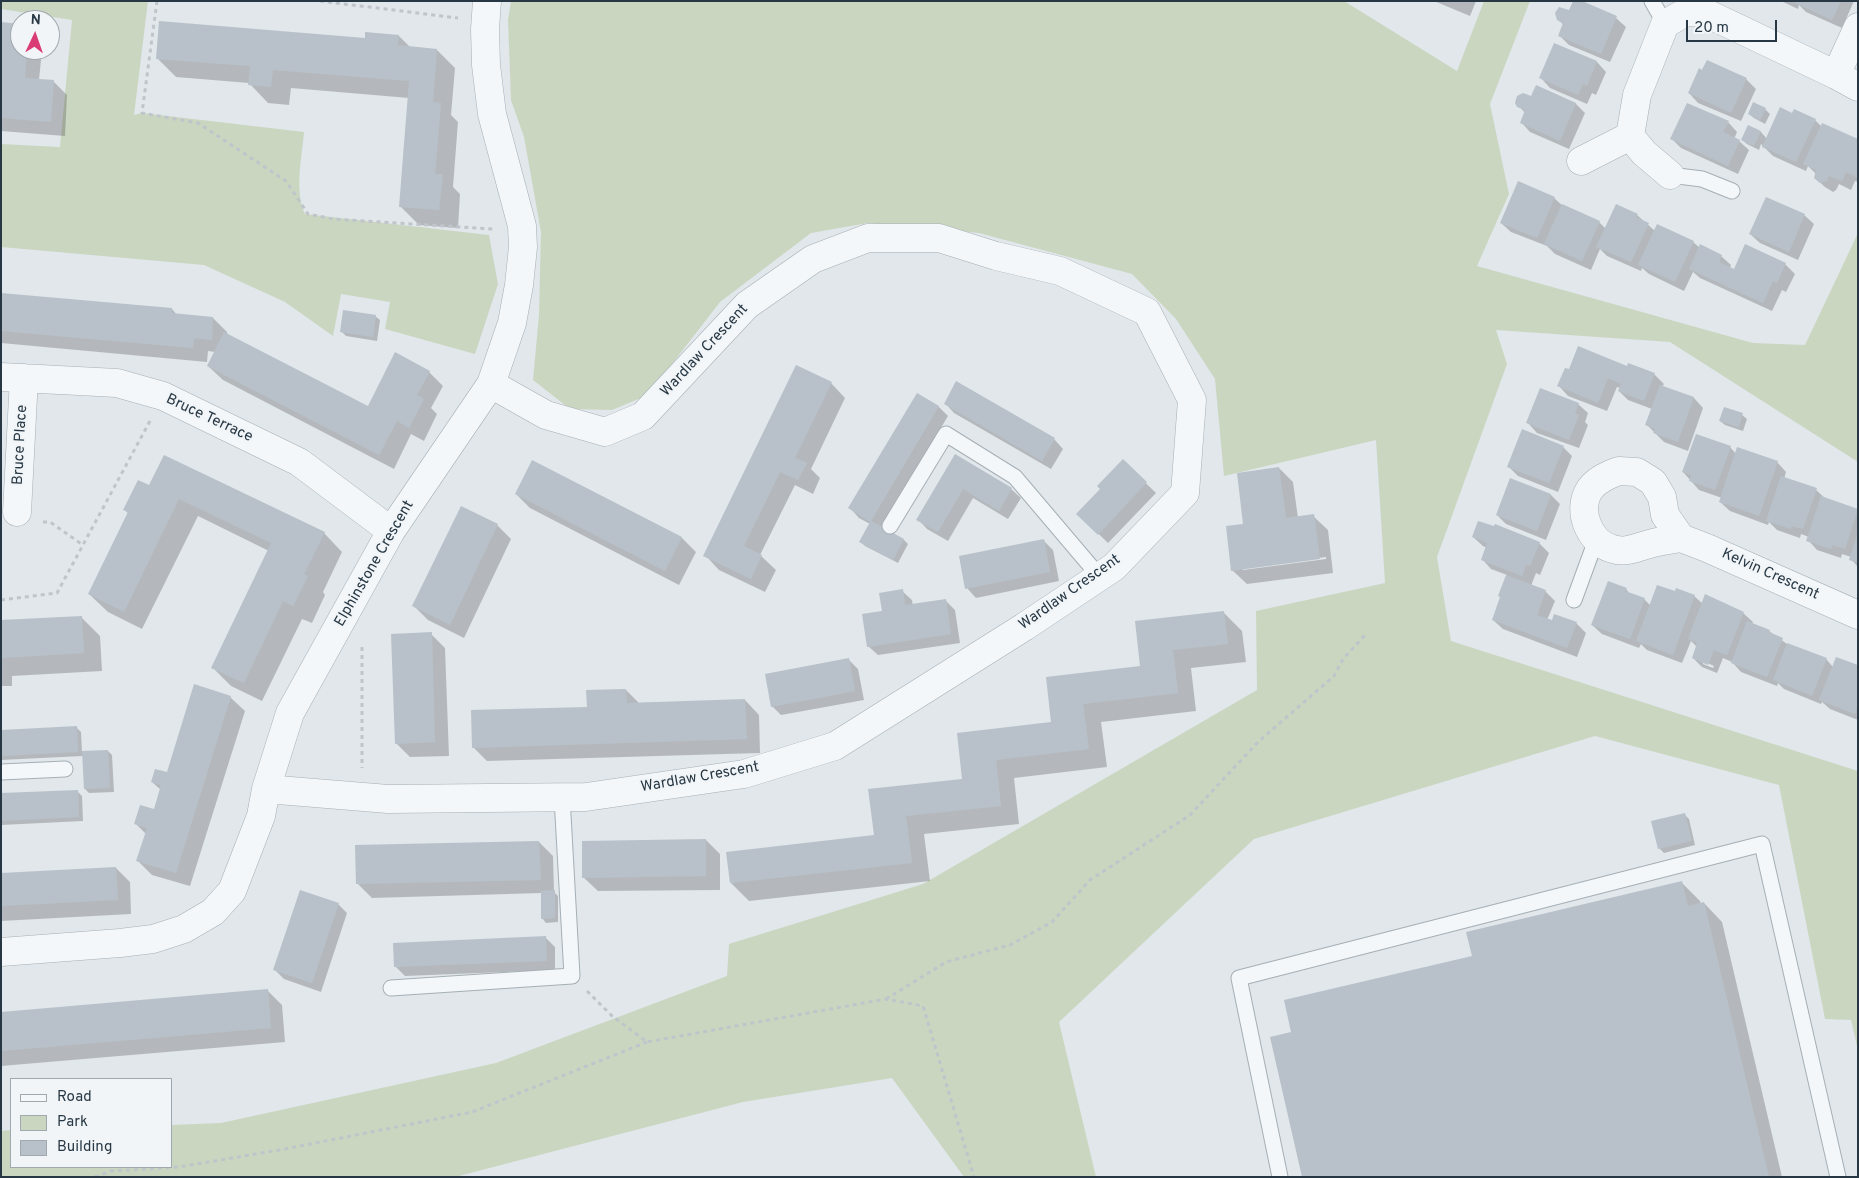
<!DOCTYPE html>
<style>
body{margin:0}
#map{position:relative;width:1859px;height:1178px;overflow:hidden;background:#e1e7eb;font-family:Overpass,sans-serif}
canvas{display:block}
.frame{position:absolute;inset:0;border:2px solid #273844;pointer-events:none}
.legend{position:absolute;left:10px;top:1078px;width:162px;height:90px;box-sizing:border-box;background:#f1f5f8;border:1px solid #a0a9b0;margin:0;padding:6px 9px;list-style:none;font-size:15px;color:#273844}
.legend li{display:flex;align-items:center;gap:10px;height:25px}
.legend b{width:25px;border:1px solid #a0a9b0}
.north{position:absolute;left:10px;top:10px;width:50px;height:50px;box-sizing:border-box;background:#f1f5f8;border:1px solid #a0a9b0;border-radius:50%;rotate:3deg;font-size:14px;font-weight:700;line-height:20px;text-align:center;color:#273844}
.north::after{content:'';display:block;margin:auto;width:18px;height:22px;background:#db3b74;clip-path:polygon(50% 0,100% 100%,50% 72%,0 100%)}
.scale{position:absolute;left:1686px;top:20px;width:91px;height:22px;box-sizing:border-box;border:2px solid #273844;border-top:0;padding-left:6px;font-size:15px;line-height:18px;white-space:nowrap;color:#273844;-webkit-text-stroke:4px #f1f5f8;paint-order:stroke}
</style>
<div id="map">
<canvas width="1859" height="1178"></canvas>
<div class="frame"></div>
<ul class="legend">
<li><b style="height:6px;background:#f4f7f9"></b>Road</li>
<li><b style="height:14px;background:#cbd6c1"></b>Park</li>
<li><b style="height:14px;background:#b8c1c9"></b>Building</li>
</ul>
<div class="north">N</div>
<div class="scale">20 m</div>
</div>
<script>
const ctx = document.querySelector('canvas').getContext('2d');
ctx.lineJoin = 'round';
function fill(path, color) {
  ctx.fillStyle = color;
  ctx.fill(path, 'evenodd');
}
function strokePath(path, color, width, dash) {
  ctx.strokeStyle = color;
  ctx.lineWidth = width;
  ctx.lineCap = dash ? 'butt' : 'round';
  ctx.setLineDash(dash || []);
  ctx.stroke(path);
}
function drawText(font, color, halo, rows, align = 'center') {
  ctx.font = font + ' Overpass,sans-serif';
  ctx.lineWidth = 5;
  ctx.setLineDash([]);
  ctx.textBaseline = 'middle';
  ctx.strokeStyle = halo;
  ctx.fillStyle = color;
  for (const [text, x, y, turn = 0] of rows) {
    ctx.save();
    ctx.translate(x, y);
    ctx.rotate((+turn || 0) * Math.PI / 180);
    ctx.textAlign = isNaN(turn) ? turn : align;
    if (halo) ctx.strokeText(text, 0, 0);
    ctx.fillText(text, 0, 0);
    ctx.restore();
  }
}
fill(new Path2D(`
 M1,1H148L134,115L142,113L304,132C302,158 294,189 305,214L489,235L498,284L475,354L385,329L390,302L341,294L333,336L285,302L204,265L1,247V144L60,147L72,20L1,9Z
 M511,1H1344L1457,71L1484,1H1530L1490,104L1509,194L1477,266L1753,343L1805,345L1858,233V462L1670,342L1496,330L1507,364L1437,557L1451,641L1858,771V1050L1851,1020L1825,1019L1779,785L1595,736L1254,839L1059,1022L1096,1177H964L892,1078L743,1102L455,1177H1V1131L11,1130V1167H171V1125L221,1123L496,1063L727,976L729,944L923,884L1257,690L1256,611L1385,583L1376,440L1224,476L1215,379L1176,319L1132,274L979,233L868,223L811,233L720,302L648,395L612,410L570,409L533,380L539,315L541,232L524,137L511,100L508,20Z`), '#cbd6c1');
fill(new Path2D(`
 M1434,1H1476L1470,16Z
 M1781,1H1854L1842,28L1806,12L1799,5L1798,9Z
 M1570,11L1616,18L1626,27L1610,62L1569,45L1559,35L1564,25L1558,20Z
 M1,23L20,25V50H42L39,80L53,81L67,95L65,136L1,131Z
 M399,36L410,47L437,50L455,68L451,115L458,122L453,187L460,194L458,228L419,225L400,206L409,98L291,88L289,105L268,103L249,83L176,77L157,58Z
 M1555,44L1597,62L1606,72L1596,95L1592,93L1587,104L1550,88L1541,78Z
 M1707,61L1746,79L1756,89L1741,121L1698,103L1689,93Z
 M1536,87L1576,104L1585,113L1569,149L1530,132L1521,122L1525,113L1519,106L1532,98Z
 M1765,109L1770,114L1765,124L1754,118L1749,114Z
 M1793,115L1815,120L1822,127L1858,141V182L1855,181L1851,190L1839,184L1836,190L1833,192L1825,187L1815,178L1816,174L1808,166L1806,171L1773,156L1761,144L1759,150L1747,144L1742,140L1748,127L1761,132L1767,139Z
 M1728,122L1737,132L1734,139L1739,141L1749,150L1738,174L1681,148L1672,139Z
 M1554,198L1563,206L1599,222L1606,229L1637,215L1655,231L1693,242L1700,248L1721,256L1731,265L1730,268L1735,270L1785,264L1795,274L1786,292L1782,290L1772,311L1700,278L1693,272L1684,291L1649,274L1642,268L1641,271L1607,256L1600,249L1591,270L1555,254L1547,246L1511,232L1501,223Z
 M1804,215L1814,224L1798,260L1760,243L1750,234Z
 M1,294L172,309L177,315L213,318L227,332V334L368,408L429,372L443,386L431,408L437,414L424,441L411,434L394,469L223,380L208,366L215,352L208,351L207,362L1,343Z
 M375,316L380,320L377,341L346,336L342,332Z
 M797,367L831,383L845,398L811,469L820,478L813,494L795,485L760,555L776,570L765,592L719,570L705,555Z
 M1628,367L1654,374L1664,384L1662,387L1694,398L1703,408L1688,451L1664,442L1647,425L1652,409L1628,400L1619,391L1620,388L1617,387L1607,411L1568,396L1559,386L1570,370Z
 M918,395L939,407L948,416L881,528L904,540L908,544L898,563L865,546L861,542L870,524L859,518L850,508Z
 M945,403L1054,439L1063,449L1051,469L954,413Z
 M1578,404L1588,413L1585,422L1588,425L1579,448L1537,433L1528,423Z
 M1742,415L1747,419L1743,431L1725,425L1720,421Z
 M1563,447L1572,456L1558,492L1518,476L1509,467Z
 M1730,447L1736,454L1777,462L1786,472L1784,479L1816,490L1826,499L1858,510V567L1851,559V557L1842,554L1841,558L1817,550L1808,540L1809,537L1801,534L1800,538L1777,530L1769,522L1768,525L1730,511L1720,502L1722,498L1699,490L1683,472Z
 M956,456L1011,489L1021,498L1008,519L973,498L948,541L927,529L918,519Z
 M1123,461L1156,493L1108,543L1078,514L1101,489Z
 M1279,468L1293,482L1298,518L1313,516L1328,530L1333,573L1247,584L1232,570L1245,525ZM1326,557V559L1243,570V568Z
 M1511,480L1551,495L1560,504L1546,540L1506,524L1497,515Z
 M150,487L324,533L342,552L323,592L325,595L312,623L302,619L262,701L231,686L212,667L269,551L198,516L142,629L108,612L89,594L128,513L125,510Z
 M516,494L682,538L696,552L679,585L530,508Z
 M497,525L511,539L464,638L428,620L414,606Z
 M1473,537L1539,543L1549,553L1540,575L1536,573L1531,586L1545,591L1555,601L1547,620L1576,623L1586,633L1577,657L1503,629L1493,620L1501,598L1499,595L1507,575L1491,569L1482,559L1487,548L1483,546Z
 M1044,541L1053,550L1059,581L976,598L967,588Z
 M1626,589L1631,595L1644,599L1651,606L1675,593L1694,596L1703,604L1743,613L1753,622L1752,624L1769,631L1787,644L1826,659L1833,667H1858V720L1830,709L1822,702L1821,704L1784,689L1778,683L1777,686L1741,672L1732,662L1723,658L1717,673L1702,667L1693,658L1697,647L1691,641L1682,663L1647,650L1641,644L1639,648L1602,634L1592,625ZM1703,661L1714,666L1713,668L1703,664Z
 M902,591L912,600L913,606L946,601L955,610L960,643L878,655L868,646L883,612Z
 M1224,613L1242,631L1246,662L1191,668L1196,711L1101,722L1107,767L1014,778L1019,824L924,834L930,881L749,901L731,883L875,837L870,790L963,780L1052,723L1047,678L1141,668Z
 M81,617L100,636L102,671L12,676V686H1V622Z
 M431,634L445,648L449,756L410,757L396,743Z
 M848,659L858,669L864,700L781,715L772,706Z
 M626,690L639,703L745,700L759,715L760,753L487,761L473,747L588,708Z
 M230,697L245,711L190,886L152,875L138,861L146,834L136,824L155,810L161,790L152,782L168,774Z
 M76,727L81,732L82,752L108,751L112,755L114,792L89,793L85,789L83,756L1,760V731Z
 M78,792L82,796L83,821L1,825V795Z
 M1684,814L1689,819L1695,845L1664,853L1659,848Z
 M706,840L720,854V890L598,891L583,877Z
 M539,842L553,856L554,892L558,896V922L546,923L542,918V893L372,898L358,884Z
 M116,868L130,882L131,914L1,921V875Z
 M1682,883L1700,901L1701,904L1704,903L1722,922L1782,1177H1303L1293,1033L1473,957Z
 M338,904L347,913L321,992L284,979L275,970Z
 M545,937L555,947V970L405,976L396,967Z
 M268,991L282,1005L285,1042L1,1066V1013Z`), '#0003');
fill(new Path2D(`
 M1573,1H1582L1617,16L1601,54L1558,36L1563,23L1557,20L1555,13L1559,7L1569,10Z
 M1796,1H1841L1832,20L1795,3Z
 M159,21L365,38V32L399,35L398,45L437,49L433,102L441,103L435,174H443L439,210L399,207L409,81L273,70L271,87L248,85L250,66L156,59Z
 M1,22L20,24V50H27L25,78L54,80L51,122L1,118Z
 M1554,43L1597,61L1587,86L1583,84L1578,95L1539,78Z
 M1707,60L1747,78L1731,113L1688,93L1699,68L1702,70Z
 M1536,85L1576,103L1560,141L1520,123L1525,110L1517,107L1515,103L1517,96L1523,93L1531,96Z
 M1753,102L1766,108L1760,120L1748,114Z
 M1687,103L1729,121L1723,132L1740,140L1728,166L1670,139Z
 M1780,107L1792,113L1794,109L1816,119L1796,162L1762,147Z
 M1822,123L1858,139V178L1846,172L1842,181L1829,176L1827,181L1820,183L1814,178L1816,170L1803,164Z
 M1748,125L1761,131L1754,146L1741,140Z
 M1518,181L1555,197L1537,238L1500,223Z
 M1766,197L1805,214L1789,252L1749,234Z
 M1562,204L1600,221L1582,261L1544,244Z
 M1616,204L1638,214L1636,217L1649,223L1631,262L1596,247Z
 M1657,224L1694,241L1675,282L1638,265Z
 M1700,244L1722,255L1719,262L1734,269L1745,244L1786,263L1777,283L1773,281L1763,303L1689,269Z
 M1,293L172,308V313L213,317L212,340L194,338L193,348L1,331Z
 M343,310L376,315L373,337L340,332Z
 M224,332L368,406L395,352L430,371L417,395L424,399L409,428L397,421L379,455L207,366Z
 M1578,346L1627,366L1628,363L1655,373L1644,401L1618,391L1621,384L1608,378L1598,403L1557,386L1565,368L1569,369Z
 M796,365L832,382L795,458L807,463L798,480L780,472L744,546L762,555L751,579L703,556Z
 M956,381L1055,438L1042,461L944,404Z
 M1660,385L1694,397L1678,442L1653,433L1655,429L1645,425Z
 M1540,388L1579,403L1575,413L1579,415L1569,440L1526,423Z
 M917,393L939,406L871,521L904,539L893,560L859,542L870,522L848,508Z
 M1724,407L1743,413L1739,427L1719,421Z
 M1522,429L1564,446L1549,483L1507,467Z
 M1696,434L1731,446L1715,490L1689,481L1691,475L1682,472Z
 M1737,447L1778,461L1759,516L1719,502Z
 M955,454L1012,488L999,511L963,489L938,532L916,520Z
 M164,455L325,532L304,574L308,576L293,606L283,601L244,683L211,668L271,543L179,499L124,612L88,594L128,512L123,510L138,480L149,485Z
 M1123,459L1147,482L1098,535L1076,514L1100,489L1097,486Z
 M532,460L682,537L665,571L515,494Z
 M1279,467L1286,518L1314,514L1320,559L1231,571L1226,526L1243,524L1237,473Z
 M1781,476L1817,488L1803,529L1792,526L1791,529L1766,521Z
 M1510,478L1551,494L1537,531L1496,515Z
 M1821,496L1858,509L1845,549L1832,545L1831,549L1806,541Z
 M461,506L498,524L450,625L412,606Z
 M1478,521L1494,526L1495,524L1540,542L1530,566L1526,565L1522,576L1481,560L1487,543L1472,537Z
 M1857,535H1858V563L1849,560Z
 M1044,539L1050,572L965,589L959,556Z
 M1506,575L1546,590L1537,615L1552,620L1554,614L1577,622L1567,648L1492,620L1500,597L1498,596Z
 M1608,581L1627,588L1625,591L1645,598L1630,639L1591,625Z
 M1657,585L1675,591L1676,588L1695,595L1673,655L1636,641Z
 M903,589L905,605L946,599L951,634L867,647L862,614L882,611L879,593Z
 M1705,594L1744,612L1727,655L1714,650L1708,665L1692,658L1697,643L1688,639Z
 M1224,611L1228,644L1173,650L1178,693L1083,704L1089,749L996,760L1001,806L906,816L912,863L730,883L726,852L874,835L868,789L962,779L957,733L1051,722L1046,677L1140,666L1135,621Z
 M82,616L84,653L1,658V620Z
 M1747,621L1770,630L1769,632L1783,638L1767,677L1731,663Z
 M432,632L435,742L395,744L391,634Z
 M1787,643L1827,658L1812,696L1773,680Z
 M1836,657L1858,665V705L1855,714L1819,700Z
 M849,658L855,691L771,707L765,674Z
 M194,684L231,696L176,873L136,861L147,828L134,824L140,805L154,809L161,785L151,782L155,769L167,772Z
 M626,689L627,703L745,699L747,739L472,748L471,710L587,707L586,690Z
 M77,726L78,752L1,756V730Z
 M108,750L110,788L84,789L82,751Z
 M78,790L79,817L1,821V793Z
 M1685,813L1692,841L1658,849L1651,821Z
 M706,839V876L582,878V841Z
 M539,841L541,880L356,884L355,845Z
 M116,867L118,900L1,906V873Z
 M1682,881L1688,906L1704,902L1769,1177H1302L1270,1037L1291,1032L1284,1000L1472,956L1466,932Z
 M300,890L339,903L312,983L273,970Z
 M555,890V918L541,919V891Z
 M546,936L547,961L394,967L393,943Z
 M268,989L271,1028L1,1051V1012Z`), '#b8c1c9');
const service = new Path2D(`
 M1652,1L1665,24
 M1670,175L1702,179L1732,191
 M890,526L946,434L1015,477L1099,576
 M1574,600L1596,540
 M1,772L65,769
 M391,988L572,976L562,797
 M1280,1177L1239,978L1762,844L1838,1177`);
const minor = new Path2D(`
 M1836,75L1858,27
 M1581,161L1630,136
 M1670,175L1644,153L1630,136L1637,95L1665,24L1686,12L1706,13L1836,75L1858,87
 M1,377L117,383L163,396L299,462L391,531
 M1619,471L1637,472L1653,482L1662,497L1665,515L1681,538C1669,540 1657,541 1646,545C1635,548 1625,553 1613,549C1589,543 1576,510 1590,489C1598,479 1608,475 1619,471Z
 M17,512L24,378
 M1681,538L1707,548L1858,615
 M266,789L388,799L586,797L744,774L835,746L1024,627L1114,567L1185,493L1192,400L1147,312L1060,271L996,256L939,238H868L813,259L747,305L643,416L605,432L546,415L491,384
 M1,952L120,943L153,939L184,929L213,912L232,891L261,816L266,789L290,713L391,531L491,384L512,323L519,285L523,247L522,226L492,114L486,65L485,29L487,1`);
strokePath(service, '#a5afb6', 17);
strokePath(minor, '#a5afb6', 29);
strokePath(new Path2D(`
 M157,1L142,113L198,123L286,181L308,214L333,219L494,229
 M320,1L458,18
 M43,522H50L83,545
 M1,600L57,593L150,421
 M362,647V768
 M587,991L611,1015L647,1042L886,999L923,1006L974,1177
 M886,999L946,962L1010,945L1052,922L1090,880L1190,815L1258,742L1334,676L1343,659L1366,634
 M95,1177L111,1171L179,1167L285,1149L472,1112L647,1042`), '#bfc5ca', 3, [4, 4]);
strokePath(service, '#f4f7f9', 15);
strokePath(minor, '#f4f7f9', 28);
drawText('15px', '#273844', '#f1f5f8', [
 ["Wardlaw Crescent",705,351,-47],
 ["Bruce Terrace",209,419,25],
 ["Bruce Place",21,445,-87],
 ["Elphinstone Crescent",375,564,-60],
 ["Kelvin Crescent",1770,575,24],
 ["Wardlaw Crescent",1070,593,-35],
 ["Wardlaw Crescent",700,778,-10]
]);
</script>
